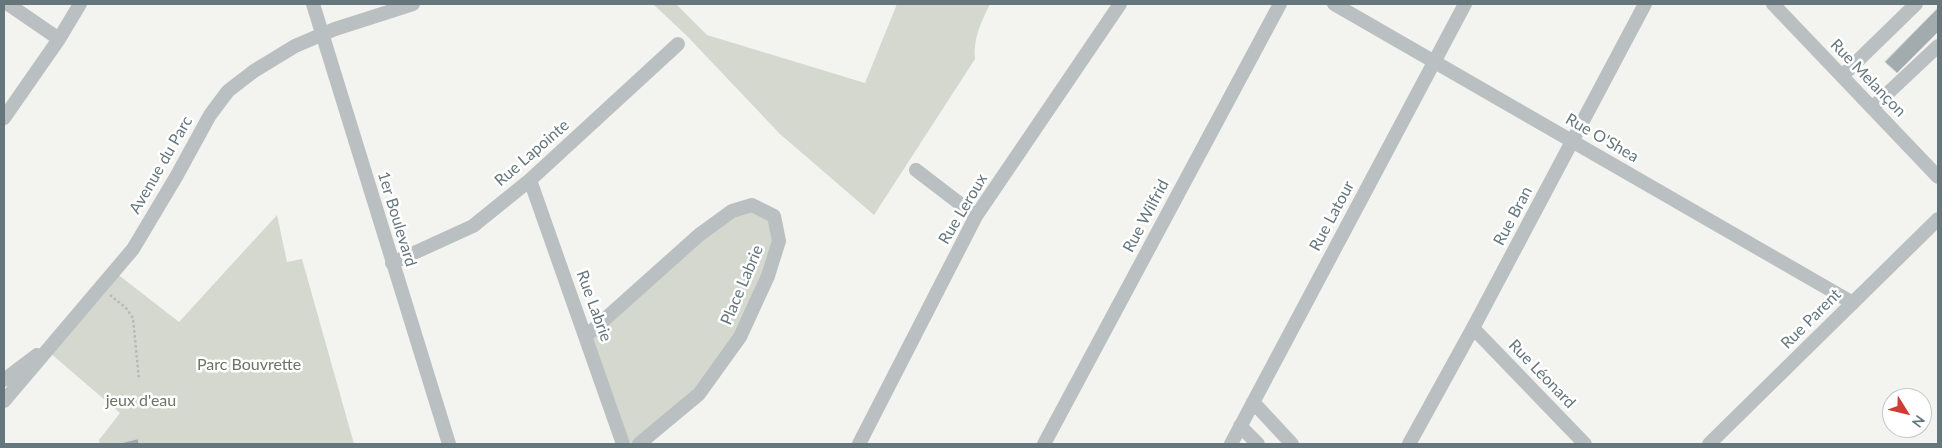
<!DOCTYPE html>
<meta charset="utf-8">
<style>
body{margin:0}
#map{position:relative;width:1942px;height:448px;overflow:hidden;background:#f3f3f0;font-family:Lato,sans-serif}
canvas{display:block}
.frame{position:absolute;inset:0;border:5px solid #65777d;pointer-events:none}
.north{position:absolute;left:1882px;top:388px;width:50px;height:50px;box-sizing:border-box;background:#fff;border:1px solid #c1c9cb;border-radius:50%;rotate:126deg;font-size:14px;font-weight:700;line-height:20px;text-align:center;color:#65777d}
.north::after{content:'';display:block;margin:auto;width:18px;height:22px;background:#cf3c34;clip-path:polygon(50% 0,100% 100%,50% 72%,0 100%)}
</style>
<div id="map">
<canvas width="1942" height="448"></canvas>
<div class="frame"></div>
<div class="north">N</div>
</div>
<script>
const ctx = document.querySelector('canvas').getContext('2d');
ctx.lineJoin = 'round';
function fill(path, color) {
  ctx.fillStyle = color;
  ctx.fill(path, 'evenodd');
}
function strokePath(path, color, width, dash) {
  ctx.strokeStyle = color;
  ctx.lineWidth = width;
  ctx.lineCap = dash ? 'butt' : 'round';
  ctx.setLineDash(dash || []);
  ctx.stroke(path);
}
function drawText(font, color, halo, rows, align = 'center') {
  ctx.font = font + ' Lato,sans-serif';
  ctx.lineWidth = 5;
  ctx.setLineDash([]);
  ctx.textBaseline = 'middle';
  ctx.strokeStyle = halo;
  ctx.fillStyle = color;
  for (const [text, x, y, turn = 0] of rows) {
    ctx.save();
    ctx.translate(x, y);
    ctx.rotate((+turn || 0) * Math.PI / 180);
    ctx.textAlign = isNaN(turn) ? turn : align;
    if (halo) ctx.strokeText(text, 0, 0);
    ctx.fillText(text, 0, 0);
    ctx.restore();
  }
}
fill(new Path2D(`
 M653,4H676L707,35L865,83L897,4H990C981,22 973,39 975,59L874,215L780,134L687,36Z
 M752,205L774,217L779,241L768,276L699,394L639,444H623L586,336L699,235Z
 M277,215L287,262L302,259L354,444H100L99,440L120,413L49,352L116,273L179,322Z`), '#d4d8cf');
const building = new Path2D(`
 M1938,8V32L1897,73L1885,62Z
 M138,439L139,444H117Z`);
fill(building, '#a2abae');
strokePath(building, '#d4d4d2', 1);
strokePath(new Path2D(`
 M110,295L126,308L133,318L139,380`), '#b6b9ba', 2.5, [2.5, 2.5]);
strokePath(new Path2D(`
 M8,4L59,39
 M313,4L449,444
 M1334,4L1853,303
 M1773,4L1938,177
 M1842,76L1916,4
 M1872,108L1938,46
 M4,118L59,39L80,4
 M916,170L976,216
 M530,180L623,444
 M392,263L473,226L530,180L678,44
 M1473,328L1585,444
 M586,336L699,235L732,211L752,205L774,216L779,241L768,276L740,337L699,394L639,444
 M4,380L37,355
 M4,401L133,249L176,177L210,115L228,91L254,71L295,46L335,29L413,4
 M1253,402L1292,444
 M1240,426L1258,444
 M859,444L976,216L1120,4
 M1044,444L1280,4
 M1231,444L1465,4
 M1409,444L1473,328L1645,4
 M1709,444L1938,219`), '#babfc1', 14);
drawText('16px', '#65777d', '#fff', [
 ["Rue Melançon",1868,78,46],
 ["Rue O'Shea",1602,138,30],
 ["Rue Lapointe",532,153,-41],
 ["Avenue du Parc",161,165,-60],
 ["Rue Leroux",963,209,-59],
 ["Rue Wilfrid",1146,216,-62],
 ["Rue Latour",1332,216,-62],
 ["Rue Bran",1513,216,-62],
 ["1er Boulevard",397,219,73],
 ["Place Labrie",742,285,-67],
 ["Rue Labrie",594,306,70],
 ["Rue Parent",1811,319,-45],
 ["Rue Léonard",1542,374,46]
]);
drawText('16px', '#6a7563', '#fff', [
 ["Parc Bouvrette",249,365],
 ["jeux d'eau",141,401]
]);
</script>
